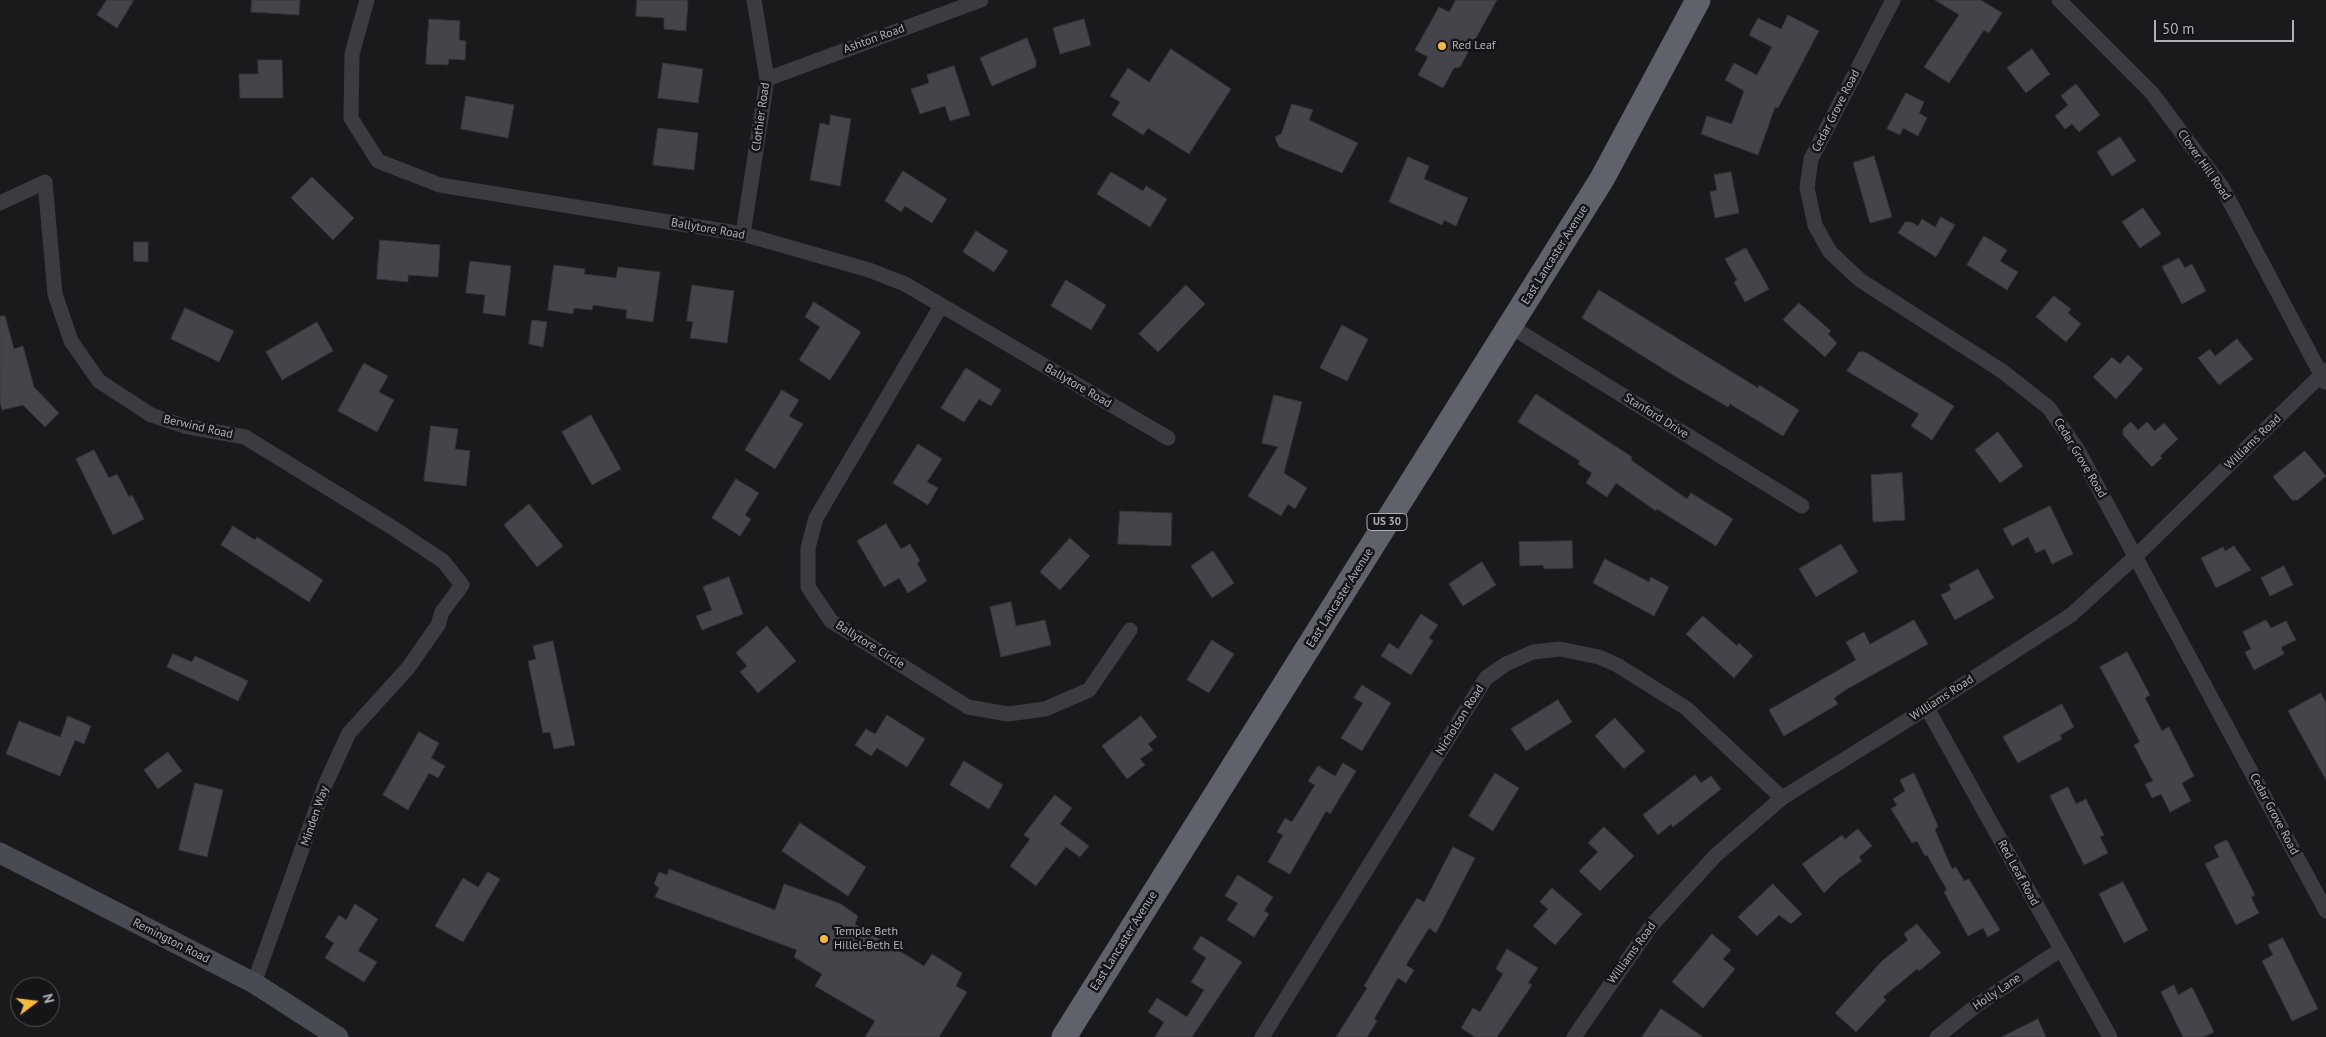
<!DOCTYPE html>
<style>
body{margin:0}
#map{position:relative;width:2326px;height:1037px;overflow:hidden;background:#1a1a1d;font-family:"PT Sans",sans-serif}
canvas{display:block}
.north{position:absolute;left:10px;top:977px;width:50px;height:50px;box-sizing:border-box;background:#151518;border:1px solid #51535a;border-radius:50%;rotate:75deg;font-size:14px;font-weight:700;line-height:20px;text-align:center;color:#acb1bc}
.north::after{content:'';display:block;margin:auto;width:18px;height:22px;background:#f9ba35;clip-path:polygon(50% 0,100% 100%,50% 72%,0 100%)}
.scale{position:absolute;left:2154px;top:20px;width:140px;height:22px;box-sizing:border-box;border:2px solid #acb1bc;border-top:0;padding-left:6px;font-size:15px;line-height:18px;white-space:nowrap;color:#acb1bc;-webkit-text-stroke:4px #151518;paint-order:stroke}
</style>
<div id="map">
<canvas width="2326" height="1037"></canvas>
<div class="north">N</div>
<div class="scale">50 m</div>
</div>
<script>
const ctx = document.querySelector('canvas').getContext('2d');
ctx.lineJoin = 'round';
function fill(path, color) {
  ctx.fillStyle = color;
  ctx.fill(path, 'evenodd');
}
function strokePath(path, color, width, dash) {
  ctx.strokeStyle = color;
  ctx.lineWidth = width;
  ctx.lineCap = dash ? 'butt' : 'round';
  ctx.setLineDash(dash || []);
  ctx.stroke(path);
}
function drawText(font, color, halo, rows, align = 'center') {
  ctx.font = font + ' "PT Sans",sans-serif';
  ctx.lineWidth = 5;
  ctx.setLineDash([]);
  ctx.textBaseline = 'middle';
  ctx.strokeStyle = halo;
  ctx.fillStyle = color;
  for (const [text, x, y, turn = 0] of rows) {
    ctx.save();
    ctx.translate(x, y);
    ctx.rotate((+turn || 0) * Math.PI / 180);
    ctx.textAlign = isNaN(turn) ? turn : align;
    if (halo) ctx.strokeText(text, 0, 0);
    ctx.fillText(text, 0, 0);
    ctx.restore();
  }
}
const building = new Path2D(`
 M107,0H134L117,28L97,15Z
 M252,0H300L299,15L251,12Z
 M637,0H688L686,31L664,29V18L636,16Z
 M1456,0H1497L1460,67L1454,68L1443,88L1418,75L1428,57L1415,50L1439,7L1449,12Z
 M1935,0H1981L2002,13L1989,33L1984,30L1949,83L1924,67L1959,15Z
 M1788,15L1819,31L1778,108L1775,107L1758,155L1701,134L1707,116L1732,124L1744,91L1725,80L1734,63L1757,75L1772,47L1749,35L1758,18L1781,29Z
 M429,19L460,21L459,40L466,41L465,60L449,59L448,65L426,64Z
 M1084,19L1091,45L1060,54L1053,28Z
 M1027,38L1036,61V67L992,86L980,58Z
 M1171,49L1231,89L1189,154L1148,128L1143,135L1112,115L1120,102L1110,96L1128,68L1149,82Z
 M2032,49L2050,74L2026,93L2007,68Z
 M258,60H282L283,98H240L239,74H258Z
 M663,63L703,69L698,103L658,98Z
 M954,66L970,115L950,121L945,106L920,114L911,89L929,83L927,75Z
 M2076,84L2100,115L2079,132L2072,124L2065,129L2055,116L2068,105L2061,96Z
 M1906,93L1924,102L1919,113L1927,118L1918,136L1903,128L1900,135L1887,129Z
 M466,96L514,105L508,138L461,129Z
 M1292,104L1313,110L1309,120L1358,143L1342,173L1279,147L1275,137L1281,134Z
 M831,115L851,119L840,186L810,180L820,123L829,125Z
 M658,128L698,133L694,170L653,165Z
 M2120,137L2136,161L2112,176L2097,152Z
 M1874,156L1892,217L1870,223L1853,163Z
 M1408,157L1429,166L1424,179L1468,198L1456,226L1444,220L1442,225L1389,202Z
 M903,171L947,199L932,223L905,206L901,212L885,201Z
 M1111,172L1143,191L1146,186L1167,199L1150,227L1097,194Z
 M1731,172L1739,213L1715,218L1710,192L1717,190L1714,175Z
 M312,177L354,218L333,240L291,198Z
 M2143,208L2161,234L2140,248L2122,222Z
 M1941,217L1955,225L1936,257L1898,233L1905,222H1911L1918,226L1922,219L1935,227Z
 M976,231L1008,251L994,272L963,252Z
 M1984,236L2007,250L2000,261L2018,272L2007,290L1967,265Z
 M380,240L440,245L438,277L408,275V282L377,279Z
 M134,242H148V262L134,261Z
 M1746,248L1769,289L1745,302L1734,282L1737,280L1725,259Z
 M2179,258L2185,268L2192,264L2206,291L2182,304L2162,267Z
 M470,261L511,266L505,316L483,313L485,295L466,293Z
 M554,265L585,269L584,274L616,278L618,267L660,272L653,322L626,318L627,310L593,305L592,310L574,308L573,314L548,310Z
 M1066,280L1106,305L1091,330L1051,306Z
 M692,285L734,291L727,343L690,338L693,322L687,321Z
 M1186,285L1205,304L1158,352L1139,334Z
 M1599,290L1758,388L1759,385L1799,410L1783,436L1730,404L1728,407L1678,378L1582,318Z
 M2054,296L2071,309L2068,313L2081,324L2066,342L2036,317Z
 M814,302L861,332L830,380L799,360L820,327L805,317Z
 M1799,303L1831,331L1828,334L1837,343L1825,357L1783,320Z
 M185,308L234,331L219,362L171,339Z
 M0,316H5L14,349L23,346L34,387L59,413L45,427L23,405L2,410L0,402Z
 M532,320L547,322L543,347L529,344Z
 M317,322L333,351L282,380L266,352Z
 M1342,325L1368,339L1347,381L1320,368Z
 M2237,339L2253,359L2219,385L2198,358L2210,349L2215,356Z
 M1859,352H1865L1954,406L1932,440L1911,426L1919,414L1847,371Z
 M2128,355L2143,369L2116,399L2093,377L2112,357L2120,364Z
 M364,363L388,376L379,392L394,400L377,432L338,411Z
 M966,368L1001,390L991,406L979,399L964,422L941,408Z
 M782,390L799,400L789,416L803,424L775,469L745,450Z
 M1536,394L1632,457L1631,460L1687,499L1691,493L1733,519L1716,546L1657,509L1656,511L1616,483L1607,497L1586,483L1592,473L1578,464L1580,461L1518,422Z
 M1274,395L1302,402L1284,473L1307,488L1295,509L1288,504L1281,516L1248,496L1278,447L1262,443Z
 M591,415L621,469L592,485L562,432Z
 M2131,422L2138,430L2147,422L2155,431L2164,423L2178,439L2160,456L2162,458L2152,467L2123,435V429Z
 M431,426L458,429L455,449L470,451L466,486L424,481Z
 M1998,432L2023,466L2000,483L1975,450Z
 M918,444L942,459L927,482L938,488L928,505L893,483Z
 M94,450L109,478L117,474L129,497L132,495L144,519L113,535L76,459Z
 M2305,451L2326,476L2298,500H2292L2273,477Z
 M1902,473L1905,520L1873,522L1871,475Z
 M736,479L759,493L745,515L751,519L740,536L712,518Z
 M529,504L563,546L537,567L504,525Z
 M2050,506L2073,554L2052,564L2045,549L2036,553L2028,537L2012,546L2003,529Z
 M1120,511L1172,513L1171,546L1118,544Z
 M886,524L901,549L910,544L920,561L917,563L927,581L908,593L899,578L884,587L857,541Z
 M233,526L255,540L257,537L323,580L309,602L221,545Z
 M1070,538L1090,556L1060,590L1040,572Z
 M1572,541L1573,568L1544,569L1543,565L1520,566L1519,542Z
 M1841,544L1858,572L1816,597L1799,569Z
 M2234,546L2251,570L2216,588L2201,558L2223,547L2225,551Z
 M1213,551L1234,583L1212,598L1191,566Z
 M1605,559L1649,582L1651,577L1669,587L1654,616L1593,583Z
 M1482,562L1496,585L1463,606L1449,584Z
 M2284,566L2293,585L2270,596L2261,578Z
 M1978,569L1994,598L1955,620L1941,595L1951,590L1949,585Z
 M729,577L743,614L702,630L696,616L712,610L703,587Z
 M1011,602L1016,626L1045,620L1051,645L1001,657L990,607Z
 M1421,614L1438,625L1429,638L1433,641L1411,675L1381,656L1389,643L1398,649Z
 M1703,616L1737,646L1739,643L1753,656L1734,678L1686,634Z
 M1914,620L1928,644L1847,689L1834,698L1838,704L1784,736L1769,710L1856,660L1846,642L1864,632L1870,644Z
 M2266,620L2271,628L2286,621L2296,640L2281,647L2284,654L2254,670L2245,652L2251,649L2243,632Z
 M767,626L796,661L758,693L740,672L747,666L736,653Z
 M1212,640L1234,654L1209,693L1187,680Z
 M553,641L575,745L554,749L550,732L543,733L528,661L536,659L533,646Z
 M2127,652L2150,695L2145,698L2162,731L2169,727L2194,776L2182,783L2191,801L2170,812L2161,794L2152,798L2145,784L2153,781L2134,745L2140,742L2100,667Z
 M173,654L192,662L195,656L248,681L238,701L167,667Z
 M1362,685L1391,703L1362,751L1341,738L1363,703L1354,698Z
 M2321,693L2326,703V780L2288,711Z
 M1558,700L1572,722L1526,751L1511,729Z
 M2062,704L2074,727L2060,735L2062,739L2018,763L2003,737Z
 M887,715L925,739L907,767L877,748L871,756L855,745L866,729L875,734Z
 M68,716L91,726L84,744L75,740L60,776L6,754L19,721L60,737Z
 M1141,716L1157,737L1148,744L1153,750L1140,759L1145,765L1127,779L1102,746Z
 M1615,718L1645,751L1624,769L1595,736Z
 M419,732L439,743L431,758L445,766L438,778L429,773L408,810L383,795Z
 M168,752L182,771L158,789L144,770Z
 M964,761L1003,785L989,809L950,785Z
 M1343,763L1356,771L1330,814L1326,811L1290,874L1268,862L1283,835L1277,832L1285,818L1292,822L1315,785L1308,781L1318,766L1335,776Z
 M1495,773L1519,788L1493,831L1469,816Z
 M1914,773L1938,826L1935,830L1952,869L1956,867L1964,881L1969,879L2000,930L1988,937L1983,928L1968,936L1944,892L1947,890L1927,855L1925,856L1917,841L1912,843L1891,809L1897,805L1893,799L1905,791L1900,780Z
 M1695,775L1701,783L1711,776L1721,789L1673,827L1671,824L1658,835L1643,815Z
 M195,783L223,790L207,857L179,850Z
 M2068,787L2076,804L2086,799L2104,835L2100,837L2108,853L2084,865L2050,796Z
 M1055,795L1072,808L1060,824L1089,846L1080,857L1066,847L1036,886L1010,866L1030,839L1024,835Z
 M800,823L866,867L848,896L782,851Z
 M1604,827L1634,856L1600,891L1579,871L1598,852L1588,843Z
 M1858,829L1872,846L1859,857L1862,861L1839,878L1824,893L1802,864L1842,835L1845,839Z
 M2227,840L2255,895L2251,897L2259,913L2236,925L2205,864L2219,857L2214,846Z
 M1453,847L1475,858L1436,933L1429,928L1406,965L1414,970L1406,983L1398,978L1374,1019L1377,1021L1367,1037H1336L1367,988L1364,986L1396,932L1417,898L1424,902Z
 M669,869L775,910L784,884L841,904L858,916L855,924L924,966L932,954L962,973L956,986L967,992L939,1037H865L875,1021L815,986L822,974L794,957L797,950L655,897L659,888L654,884L659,872L667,875Z
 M488,872L500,879L463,942L435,926L463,878L478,887Z
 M1238,875L1273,897L1264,911L1269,914L1254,937L1227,920L1238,903L1225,896Z
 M2123,882L2148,930L2124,943L2099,894Z
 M1773,884L1802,914L1791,924L1779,915L1757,936L1738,917Z
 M1552,888L1582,914L1555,945L1533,926L1548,909L1540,902Z
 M355,904L378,919L358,951L377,962L364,982L325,958L334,943L325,937L339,915L346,920Z
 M1917,924L1941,953L1919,971L1917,969L1883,997L1886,1000L1856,1032L1835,1013L1882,961L1908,940L1904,934Z
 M1712,934L1731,950L1723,959L1735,969L1703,1008L1672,982Z
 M1201,936L1242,962L1192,1037H1155L1164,1022L1148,1012L1157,998L1187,1017L1204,990L1191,982L1206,958L1193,949Z
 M2283,938L2318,1009L2292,1021L2262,961L2273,955L2268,945Z
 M1507,949L1538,968L1528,983L1532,985L1497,1037H1475L1461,1028L1473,1008L1480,1012L1503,974L1496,969Z
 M2174,985L2178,995L2192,987L2214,1032L2204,1037H2183L2161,992Z
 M1661,1009L1681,1022L1703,1037H1642Z
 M2038,1019L2046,1037H2002Z`);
fill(building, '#44454a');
strokePath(building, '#343439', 1);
strokePath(new Path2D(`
 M367,0L352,54L351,118L378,161L440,185L743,234L869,270L905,284L1168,438
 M1893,0L1811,159L1807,188L1815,225L1830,252L1860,280L2002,371L2049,408L2079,452L2326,911
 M2059,0L2152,93L2222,187L2325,382
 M767,79L981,0
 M0,203L45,182L55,294L71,341L99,381L151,415L184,426L245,437L390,526L443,561L462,585L442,612L438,625L408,668L349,733L325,785L254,983
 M743,234L767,79L754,0
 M941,306L816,518L808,548V587L831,621L968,707L1008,714L1045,709L1089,690L1130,630
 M1510,326L1802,506
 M1927,708L2110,1037
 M1262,1037L1486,678L1506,664L1533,652L1560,649L1599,657L1617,665L1686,708L1782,798
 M1574,1037L1651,926L1716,855L1782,798L1927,708L2071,615L2136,556L2326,370
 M1937,1037L1977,1005L2060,950`), '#3b3c42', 15);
strokePath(new Path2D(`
 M0,853L254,983L338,1037`), '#494b52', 21);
strokePath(new Path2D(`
 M1064,1037L1602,179L1698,0`), '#5f626a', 25);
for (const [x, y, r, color] of [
 [1442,46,5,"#f9ba35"],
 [824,939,5,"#f9ba35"]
]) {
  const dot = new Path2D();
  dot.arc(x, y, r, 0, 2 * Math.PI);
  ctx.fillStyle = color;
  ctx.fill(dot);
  strokePath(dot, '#151518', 2);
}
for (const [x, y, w] of [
 [1387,522,40]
]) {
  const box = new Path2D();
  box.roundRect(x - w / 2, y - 8.5, w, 17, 4);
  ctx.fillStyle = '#151518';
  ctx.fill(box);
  strokePath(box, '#acb1bc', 1);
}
drawText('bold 11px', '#acb1bc', null, [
 ["US 30",1387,522]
]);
drawText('12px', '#acb1bc', '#151518', [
 ["Ashton Road",874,39,-20],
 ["Cedar Grove Road",1836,111,-63],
 ["Clothier Road",761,117,-82],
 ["Clover Hill Road",2204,165,55],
 ["Ballytore Road",708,229,10],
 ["East Lancaster Avenue",1555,255,-58],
 ["Ballytore Road",1078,386,30],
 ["Stanford Drive",1656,416,32],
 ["Berwind Road",198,427,13],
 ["Williams Road",2253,442,-44],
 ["Cedar Grove Road",2080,458,59],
 ["East Lancaster Avenue",1340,598,-58],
 ["Ballytore Circle",870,645,32],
 ["Williams Road",1942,698,-33],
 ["Nicholson Road",1460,720,-58],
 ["Cedar Grove Road",2274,814,62],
 ["Minden Way",315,816,-71],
 ["Red Leaf Road",2018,873,61],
 ["Remington Road",171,941,27],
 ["East Lancaster Avenue",1124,941,-58],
 ["Williams Road",1632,953,-54],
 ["Holly Lane",1997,992,-34]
]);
drawText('12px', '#acb1bc', '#151518', [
 ["Red Leaf",1452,46],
 ["Temple Beth",834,932],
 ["Hillel-Beth El",834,946]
], 'left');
</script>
